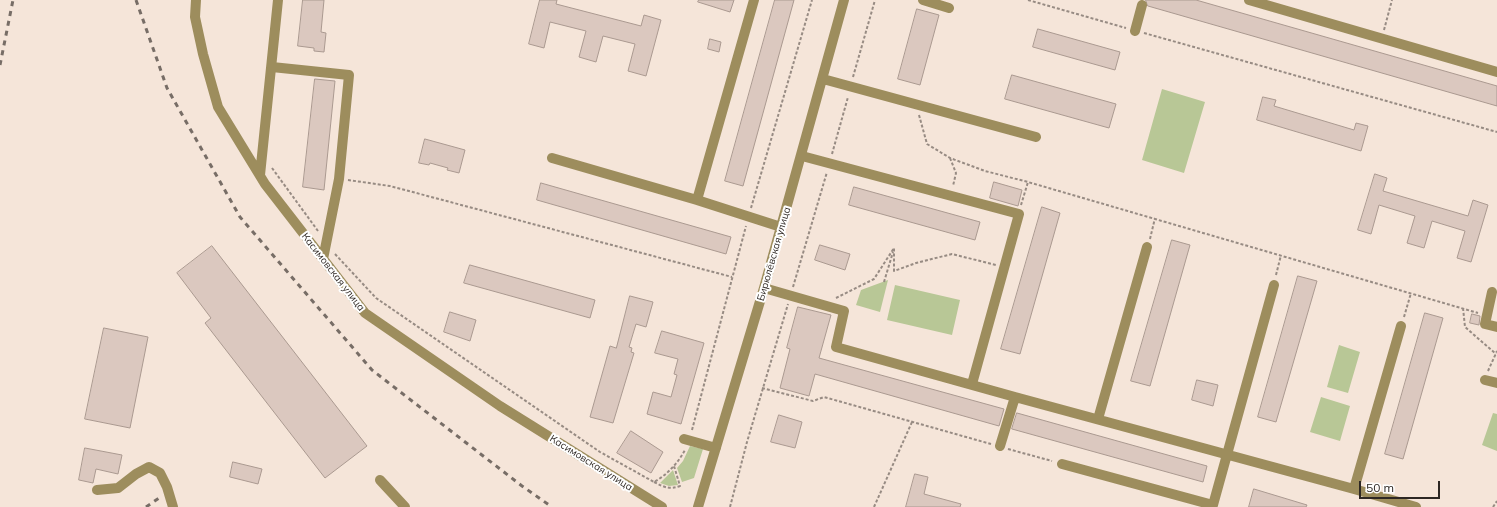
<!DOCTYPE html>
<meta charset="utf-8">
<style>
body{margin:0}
#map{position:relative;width:1497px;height:507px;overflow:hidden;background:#f5e5d9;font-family:Mulish,sans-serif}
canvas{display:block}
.scale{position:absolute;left:1359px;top:481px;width:81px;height:18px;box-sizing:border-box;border:2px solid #2d2723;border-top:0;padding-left:5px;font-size:12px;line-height:14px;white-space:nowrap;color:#2d2723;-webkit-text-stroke:3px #fff;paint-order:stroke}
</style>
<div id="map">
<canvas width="1497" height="507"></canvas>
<div class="scale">50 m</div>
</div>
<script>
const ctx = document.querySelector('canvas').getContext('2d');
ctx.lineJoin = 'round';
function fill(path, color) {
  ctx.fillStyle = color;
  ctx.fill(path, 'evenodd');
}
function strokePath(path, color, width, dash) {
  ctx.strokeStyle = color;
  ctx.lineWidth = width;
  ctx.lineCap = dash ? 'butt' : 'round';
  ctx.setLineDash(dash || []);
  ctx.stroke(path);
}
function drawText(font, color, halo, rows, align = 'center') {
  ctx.font = font + ' Mulish,sans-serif';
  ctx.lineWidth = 4;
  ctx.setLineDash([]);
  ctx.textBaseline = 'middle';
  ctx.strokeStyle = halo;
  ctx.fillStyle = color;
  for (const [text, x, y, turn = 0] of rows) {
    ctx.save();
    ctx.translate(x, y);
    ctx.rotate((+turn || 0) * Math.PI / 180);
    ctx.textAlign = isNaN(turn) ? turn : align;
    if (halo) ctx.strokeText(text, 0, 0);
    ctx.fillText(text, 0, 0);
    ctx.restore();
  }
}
fill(new Path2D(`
 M1162,89L1205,102L1184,173L1142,160Z
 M888,280L880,312L856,305L861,290Z
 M895,285L960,300L952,335L887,320Z
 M1339,345L1360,352L1348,393L1327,387Z
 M1321,397L1350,406L1340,441L1310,432Z
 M1493,413L1497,414V451L1482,445Z
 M690,446L703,449L694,478L682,482L677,468L683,461Z
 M673,470L678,485L669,486L660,483Z`), '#b8c796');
const building = new Path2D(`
 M303,0H324L321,32L326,33L324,52L314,51V48L298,46Z
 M540,0H557L556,4L641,26L644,15L661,20L646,76L628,71L635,44L603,36L596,62L579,57L586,31L550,22L544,48L529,44Z
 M699,0H734L730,12L698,2Z
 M775,0H794L743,186L725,181Z
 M1146,0H1196L1497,86V106L1148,6Z
 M917,9L939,15L920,85L898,79Z
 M1038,29L1120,52L1115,70L1033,47Z
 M710,39L721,42L719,52L708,49Z
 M1012,75L1116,104L1109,128L1005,99Z
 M315,79L335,81L324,190L303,187Z
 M1263,97L1276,100L1274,106L1354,130L1356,123L1368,126L1361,151L1257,120Z
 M425,139L465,150L459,173L447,170L448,168L430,163L429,165L419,163Z
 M1375,174L1387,178L1383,191L1468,216L1473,200L1488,205L1471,262L1457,258L1465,231L1432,221L1424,248L1407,243L1415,216L1379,205L1371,234L1358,230Z
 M994,182L1022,190L1018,206L990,198Z
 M541,183L731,237L726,254L537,200Z
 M854,187L980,222L975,240L849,205Z
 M1042,207L1060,213L1020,354L1001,349Z
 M1172,240L1190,245L1150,386L1131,381Z
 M820,245L850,254L845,270L815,260Z
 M212,246L367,446L325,478L205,323L211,318L177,273Z
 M470,265L595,300L590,318L464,283Z
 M1298,276L1317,281L1276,422L1258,417Z
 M630,296L653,302L646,327L636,324L629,347L632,348L631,352L634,353L613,423L590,417L610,346L616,348Z
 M798,307L831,315L819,358L1004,409L999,426L815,374L809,396L780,388L790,349L787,348Z
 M450,312L476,320L470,341L444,332Z
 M1425,313L1443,318L1403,459L1385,454Z
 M1472,314L1480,316L1479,325L1470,323Z
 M104,328L148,337L130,428L85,419Z
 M662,331L704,343L681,424L647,414L653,392L671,397L677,375L674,374L678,359L655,353Z
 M1197,380L1218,385L1213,406L1192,400Z
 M1017,413L1207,466L1203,482L1012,429Z
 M779,415L802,422L795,448L771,442Z
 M631,431L663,452L651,473L617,453Z
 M85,448L122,455L118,474L96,469L93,483L79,480Z
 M233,462L262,469L258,484L230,477Z
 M915,474L928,477L924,494L961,504L960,507H906Z
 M1254,489L1307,505L1306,507H1249Z`);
fill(building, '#dbc8bf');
strokePath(building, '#aa9990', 1);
strokePath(new Path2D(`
 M1028,0L1126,28
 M1384,30L1392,0
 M1144,33L1497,132
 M853,77L875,0
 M919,115L927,144L950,158L985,171L1028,182L1478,313
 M832,154L848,97
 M950,158L956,173L953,186
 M272,168L318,231
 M348,180L390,186L732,277
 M1021,205L1028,182
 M751,208L812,0
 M1150,239L1155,218
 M335,254L376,298L600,452L654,482C667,475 678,463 685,450
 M1276,275L1281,255
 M884,282L893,252
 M793,287L827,172
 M836,298L874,279L894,248V271L916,263L952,254L996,265
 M1463,308L1465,327L1496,354
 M1404,317L1411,293
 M1488,371L1497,351
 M762,388L813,401L824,397L991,444
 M692,430L746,226
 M1008,449L1052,461
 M654,482C664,487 669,490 680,486L674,466
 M730,507L747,442L788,304
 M874,507L912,422
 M1493,507L1497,501`), '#978b83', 2, [3, 2]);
strokePath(new Path2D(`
 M196,0L195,17L203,54L218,107L265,184L365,313L500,406L662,507
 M923,0L949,8
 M1249,0L1497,72
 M1135,31L1142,5
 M272,67L349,75L339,179L323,259
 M823,79L1036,137
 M802,156L1019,214L972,384
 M552,158L697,200L781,227
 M260,175L278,0
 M697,200L754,0
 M764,288L844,311L836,347L1015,397L1354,489L1416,507
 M1492,292L1485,324L1497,327
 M1485,380L1497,383
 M1098,419L1147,247
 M684,439L716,448
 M1000,446L1015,397
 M1062,464L1213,505L1274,285
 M380,480L405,507
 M1354,489L1401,326
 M97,490L118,488L136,474L149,467L160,473L167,487L173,507
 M698,507L764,288L844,0`), '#9d8d5d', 10);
strokePath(new Path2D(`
 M136,0L167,88L240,217L372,370L522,486L552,507
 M0,65L13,0
 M146,507L162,496`), '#776d66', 3, [5, 5]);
drawText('10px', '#2d2723', '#fff', [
 ["Бирюлёвская улица",774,254,-74],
 ["Касимовская улица",333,272,52],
 ["Касимовская улица",591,463,32]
]);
</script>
